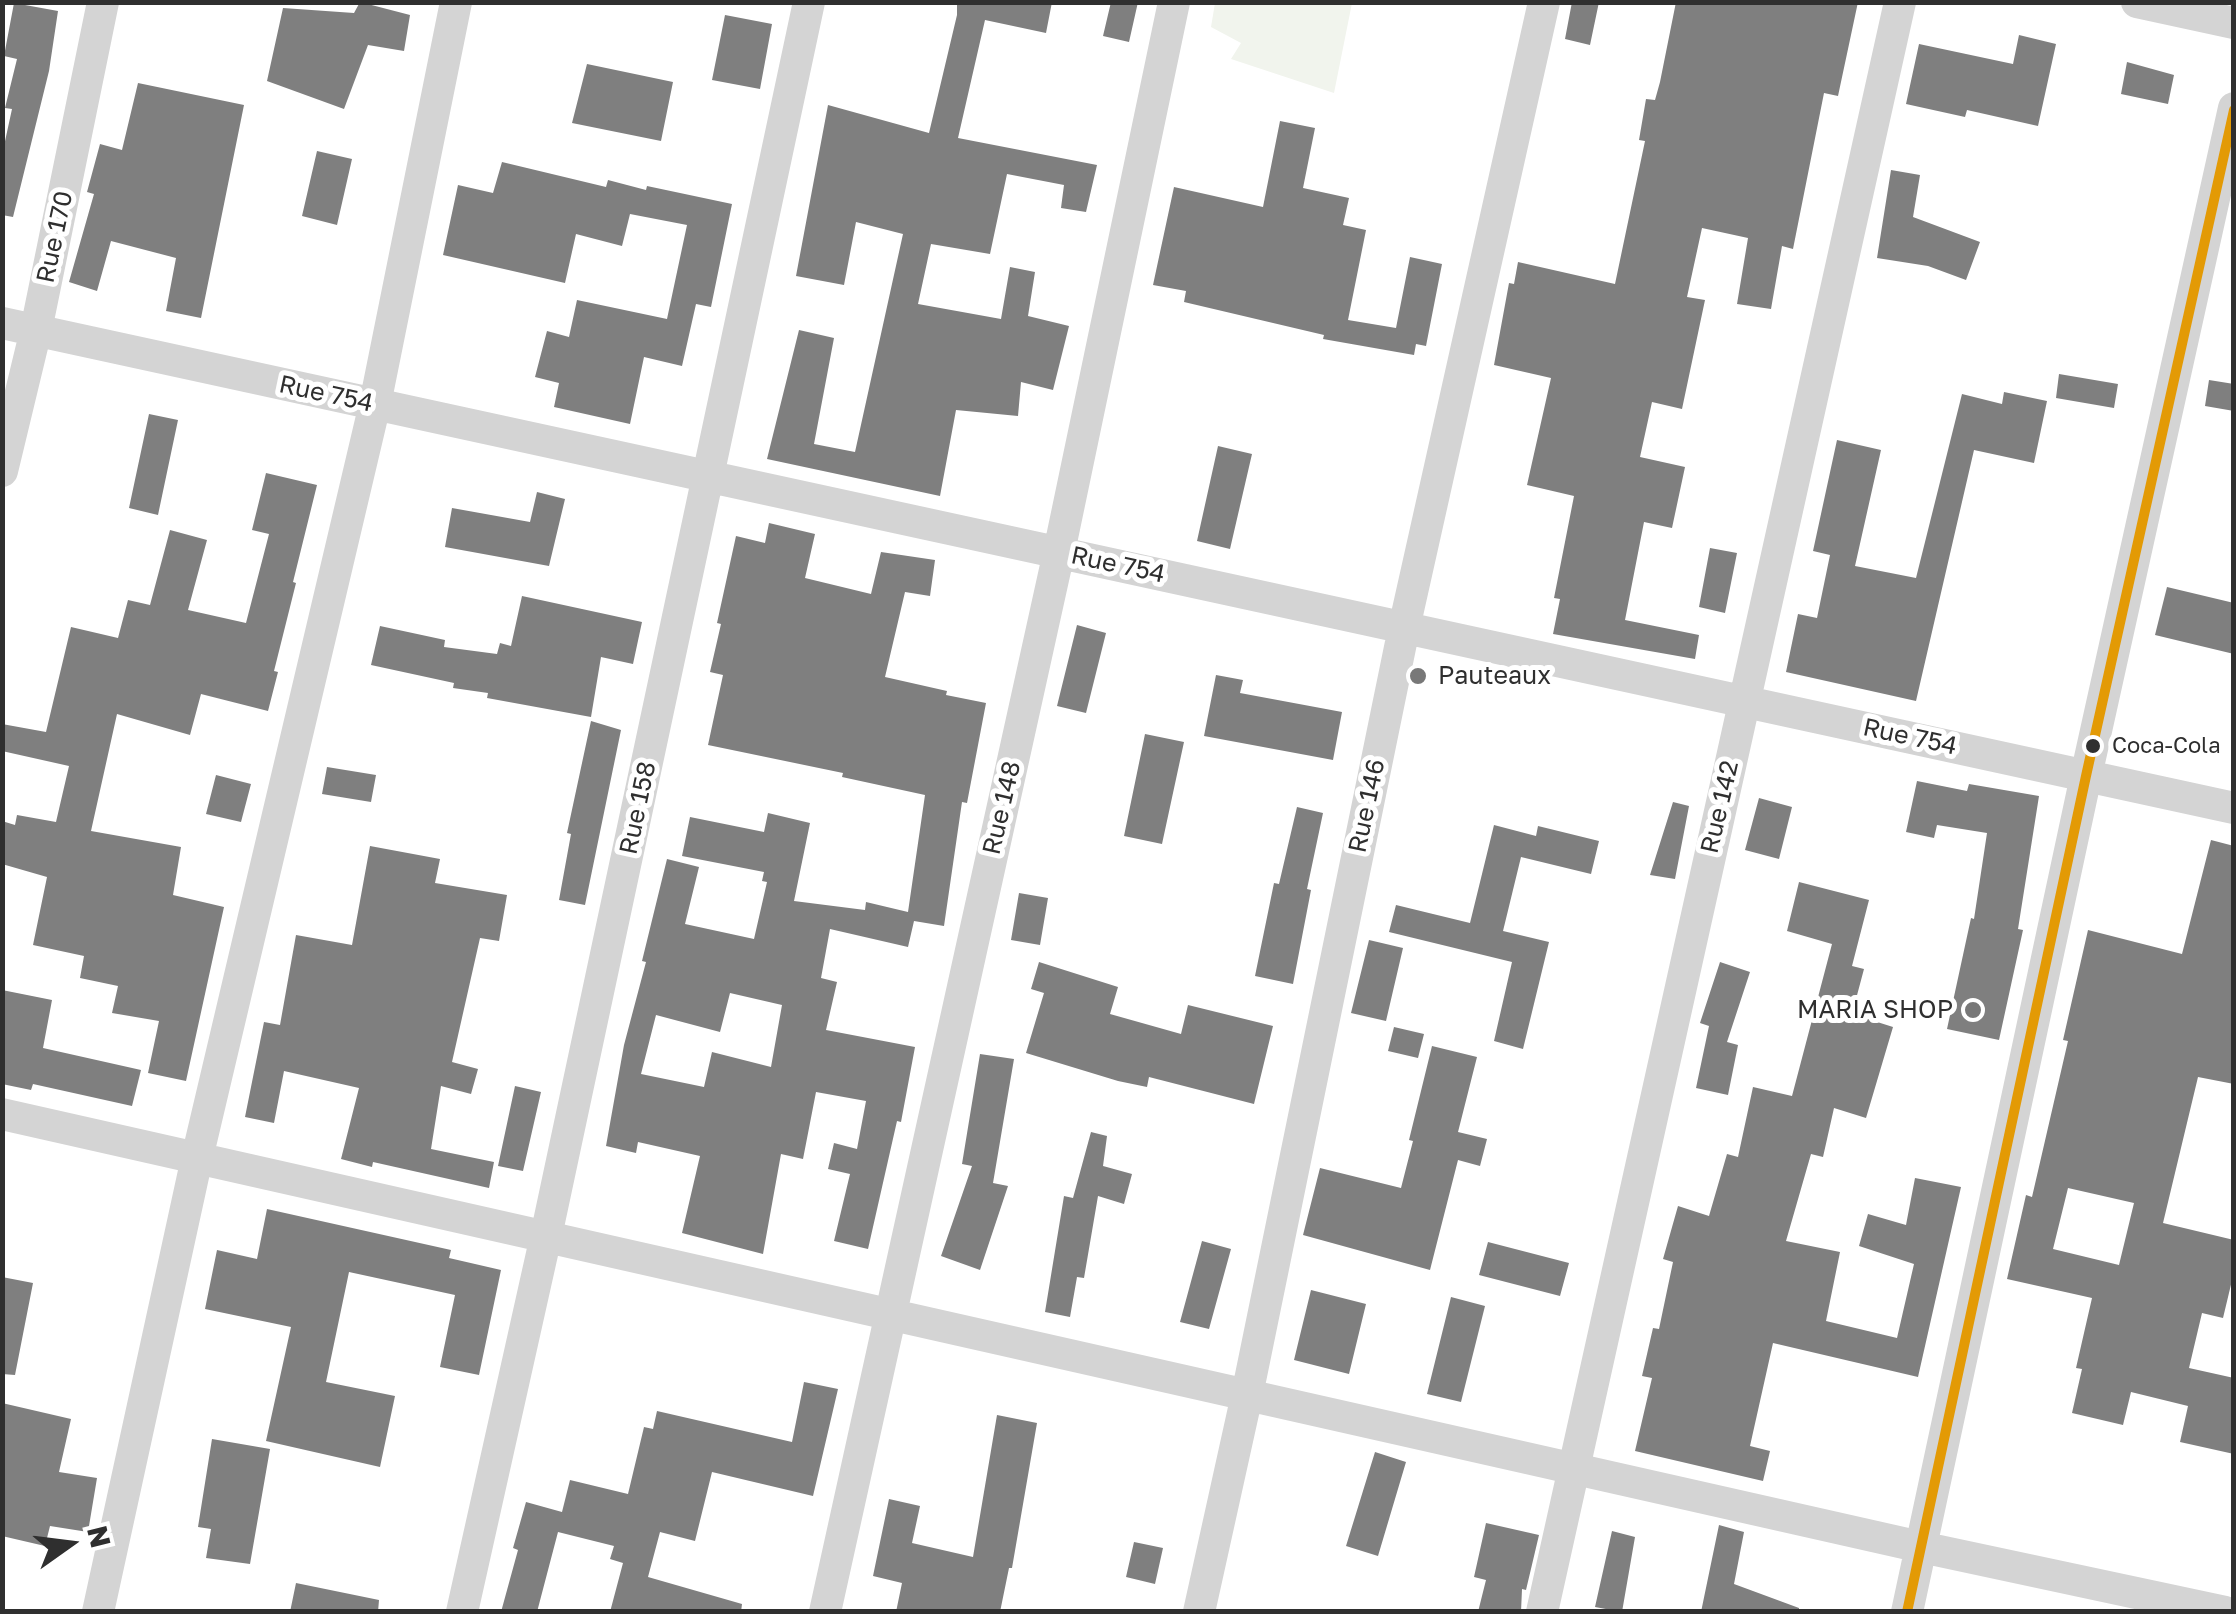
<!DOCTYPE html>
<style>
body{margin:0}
#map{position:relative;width:2236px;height:1614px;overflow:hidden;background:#fff;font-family:"Golos Text",sans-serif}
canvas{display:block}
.frame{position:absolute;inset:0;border:5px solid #2f2f2f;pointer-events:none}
.north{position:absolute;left:20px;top:1494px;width:100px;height:100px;-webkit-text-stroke:8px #fff;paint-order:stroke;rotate:76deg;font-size:28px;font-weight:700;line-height:40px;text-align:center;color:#2f2f2f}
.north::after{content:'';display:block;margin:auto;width:35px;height:45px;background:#2f2f2f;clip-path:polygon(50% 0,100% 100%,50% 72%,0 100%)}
</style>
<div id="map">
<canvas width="2236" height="1614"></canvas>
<div class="frame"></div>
<div class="north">N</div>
</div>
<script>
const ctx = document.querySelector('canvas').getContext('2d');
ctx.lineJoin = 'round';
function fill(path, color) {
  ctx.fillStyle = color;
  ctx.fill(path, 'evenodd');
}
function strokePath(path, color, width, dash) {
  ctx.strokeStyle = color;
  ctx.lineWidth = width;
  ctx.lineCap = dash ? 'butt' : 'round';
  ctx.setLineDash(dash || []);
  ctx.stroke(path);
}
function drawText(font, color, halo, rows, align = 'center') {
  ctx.font = font + ' "Golos Text",sans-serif';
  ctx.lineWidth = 10;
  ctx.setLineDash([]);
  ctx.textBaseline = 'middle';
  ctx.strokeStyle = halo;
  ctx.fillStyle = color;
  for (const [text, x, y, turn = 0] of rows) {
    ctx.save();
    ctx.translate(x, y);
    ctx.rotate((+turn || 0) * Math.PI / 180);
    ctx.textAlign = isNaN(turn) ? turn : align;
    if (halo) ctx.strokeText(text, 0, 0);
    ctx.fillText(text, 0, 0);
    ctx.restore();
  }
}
fill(new Path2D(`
 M1215,3H1352L1334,93L1231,59L1241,43L1211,27Z`), '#f1f4ed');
fill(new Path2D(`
 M360,2L410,15L404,51L368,45L344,109L267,81L283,8L354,13Z
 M957,2H1052L1046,33L985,20L958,138L1097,165L1086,212L1061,208L1064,185L1007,174L990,254L931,244L918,304L1001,319L1010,267L1035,272L1028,316L1069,326L1053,390L1021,382L1018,416L956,410L940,496L767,459L799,330L834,338L814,444L855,452L903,234L856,222L844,285L796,276L828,105L929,133L957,15Z
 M1111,2H1138L1129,42L1103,36Z
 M1572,2H1599L1590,45L1565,39Z
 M1676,2H1858L1838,96L1824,93L1793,249L1782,246L1771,309L1737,304L1748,238L1702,228L1687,297L1705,300L1682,409L1652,402L1640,457L1685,467L1672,528L1644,522L1625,620L1699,635L1695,659L1553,634L1560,599L1554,598L1574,496L1527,485L1551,378L1494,365L1509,283L1514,284L1518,262L1615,284L1645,141L1639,140L1646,99L1655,100L1660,82Z
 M14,3L58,11L49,71L13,217L2,215V155L12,109L5,108L17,59L4,56Z
 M725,15L772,24L760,89L712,80Z
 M2019,35L2056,44L2038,126L1967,110L1965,117L1906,104L1919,44L2013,64Z
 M2127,62L2174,75L2168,104L2121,94Z
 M587,64L673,82L661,141L572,123Z
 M138,83L244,105L201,318L166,311L176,258L111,241L97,291L69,282L94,194L87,192L100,144L122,150Z
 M1280,121L1315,128L1303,188L1349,198L1343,225L1366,230L1348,320L1396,328L1410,257L1442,264L1426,346L1416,344L1414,355L1323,339L1324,335L1184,302L1186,291L1153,285L1174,187L1263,207Z
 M317,151L352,159L337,225L302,216Z
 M502,162L606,187L608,180L646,190L647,186L732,204L711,307L696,304L682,366L644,357L630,424L554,407L559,383L535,377L547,331L569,337L577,300L667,319L687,225L630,214L622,246L576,234L565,283L443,255L458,185L493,193Z
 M1891,170L1920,175L1913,217L1980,242L1966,280L1928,266L1877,258Z
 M2059,374L2118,384L2114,408L2056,398Z
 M2209,380L2234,384V411L2205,406Z
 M2004,392L2047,401L2034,463L1974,450L1916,701L1786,672L1798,614L1817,618L1830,555L1813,551L1837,440L1881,450L1855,566L1916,578L1962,394L2002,404Z
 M149,414L178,420L158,515L129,508Z
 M1218,446L1252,454L1230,549L1197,541Z
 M266,473L317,485L293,582L296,583L274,671L278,672L268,711L201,694L190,735L117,714L91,831L181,847L173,895L224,907L186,1081L148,1073L159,1021L112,1013L118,986L80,978L84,956L33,945L47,877L2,864V821L15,825L17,815L56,822L69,766L2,751V724L46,732L71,627L118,638L128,600L150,605L170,530L207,540L188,610L246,623L269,534L252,530Z
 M537,492L565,499L549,566L445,547L452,508L530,522Z
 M769,523L815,534L805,578L871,594L881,552L935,560L930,596L905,592L885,677L947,691L946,695L986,703L967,803L962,802L944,926L914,921L908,947L830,929L821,978L837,982L826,1030L915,1047L901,1122L897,1121L868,1249L834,1241L850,1174L828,1169L834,1143L857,1149L866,1101L816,1092L803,1159L781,1154L763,1254L682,1233L700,1156L638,1142L636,1153L606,1146L624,1045L646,962L642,961L667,859L699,867L685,924L754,939L767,882L762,881L764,872L682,856L690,817L764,832L768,813L810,823L794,901L865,910L866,902L908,912L925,795L842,777L843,773L708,745L723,675L710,672L721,624L717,623L736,536L765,543ZM730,993L782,1005L771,1067L712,1052L704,1087L641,1074L656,1015L720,1032Z
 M1710,548L1737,553L1725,613L1699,607Z
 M2167,587L2234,603V654L2155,635Z
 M522,596L642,622L633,664L601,657L591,717L487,698L488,693L453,688L454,683L371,665L380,626L445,640L444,647L497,654L500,643L511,646Z
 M1077,625L1106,633L1086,713L1057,706Z
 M1216,675L1243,680L1240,693L1342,712L1333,760L1204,736Z
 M591,721L621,730L585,905L559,900L571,834L567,833Z
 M1145,734L1184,742L1162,844L1124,836Z
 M327,767L376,775L371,802L322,794Z
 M216,775L251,784L241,822L206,814Z
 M1917,781L1967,791L1969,784L2039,796L2018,929L2023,930L1999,1040L1947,1029L1971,918L1974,919L1987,833L1937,825L1934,838L1906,832Z
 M1759,798L1792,807L1779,859L1745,850Z
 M1673,802L1689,806L1675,879L1650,875Z
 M1297,807L1323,813L1307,889L1311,890L1293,984L1255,976L1274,883L1279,884Z
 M1494,825L1536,836L1538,826L1599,841L1591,874L1521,857L1503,931L1549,942L1523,1049L1494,1041L1512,962L1389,932L1396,905L1470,923Z
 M2211,840L2234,846V1084L2198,1077L2163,1223L2234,1240V1272L2223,1318L2202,1313L2189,1368L2234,1378V1454L2180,1442L2188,1406L2131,1392L2123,1425L2072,1413L2082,1369L2076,1368L2092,1298L2007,1279L2026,1195L2032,1197L2068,1041L2063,1040L2088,930L2182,954ZM2068,1188L2134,1203L2119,1265L2053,1249Z
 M370,846L440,859L435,883L507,895L499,941L480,938L452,1062L478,1069L471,1094L441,1086L431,1149L494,1162L489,1188L373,1162L372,1167L341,1159L359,1088L284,1071L274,1123L245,1117L264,1022L280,1025L296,935L352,945Z
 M1799,882L1869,900L1852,966L1864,969L1852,1014L1893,1027L1866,1118L1834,1108L1823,1157L1811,1154L1786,1241L1840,1252L1826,1321L1897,1338L1914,1264L1859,1246L1868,1214L1906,1225L1915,1178L1961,1187L1918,1377L1773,1343L1750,1446L1770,1451L1763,1481L1635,1451L1652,1378L1642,1376L1653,1328L1659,1329L1673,1262L1663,1259L1678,1206L1709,1216L1727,1154L1738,1157L1753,1087L1792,1096L1832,944L1787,931Z
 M1019,893L1048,898L1040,945L1011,940Z
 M1369,940L1403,948L1386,1021L1351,1013Z
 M1039,962L1118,987L1110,1014L1181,1034L1188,1005L1273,1026L1254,1104L1149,1077L1147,1087L1118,1081L1026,1053L1044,993L1031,989Z
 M1720,962L1750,972L1727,1042L1738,1045L1728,1095L1696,1088L1709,1026L1700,1023Z
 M2,990L52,1000L43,1048L141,1070L132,1106L33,1084L31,1090L2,1084Z
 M1394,1027L1424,1034L1418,1058L1388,1051Z
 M1432,1046L1477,1057L1458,1132L1487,1139L1480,1166L1458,1160L1430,1270L1303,1235L1320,1168L1401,1188L1413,1141L1409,1140Z
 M980,1054L1014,1059L993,1183L1008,1186L980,1270L941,1256L972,1166L962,1164Z
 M515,1086L541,1092L523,1171L498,1166Z
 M1091,1132L1107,1136L1103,1166L1132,1174L1124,1204L1098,1196L1084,1278L1077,1277L1070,1317L1045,1312L1064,1196L1073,1198Z
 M267,1209L451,1250L449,1258L501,1270L479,1375L440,1367L455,1295L349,1272L326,1382L395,1396L380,1467L266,1441L291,1327L205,1309L217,1250L257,1259Z
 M1202,1241L1231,1249L1209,1329L1180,1322Z
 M1488,1242L1569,1263L1560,1296L1479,1275Z
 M2,1277L33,1283L15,1375L2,1374Z
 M1311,1290L1366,1304L1349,1374L1294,1360Z
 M1451,1297L1485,1306L1461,1402L1427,1394Z
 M804,1382L838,1389L813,1496L712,1472L695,1541L660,1532L648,1577L742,1604L741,1612H610L623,1563L610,1559L614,1546L558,1532L537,1612H501L518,1550L513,1548L526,1502L562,1512L570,1480L628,1494L644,1427L653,1429L657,1411L792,1442Z
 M2,1403L71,1419L59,1472L97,1478L88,1532L50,1526L45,1546L2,1536Z
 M997,1415L1037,1423L1012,1568H1009L1000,1612H896L902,1583L873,1576L889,1499L920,1506L912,1543L973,1557Z
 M212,1439L270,1449L250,1564L206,1558L211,1529L198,1527Z
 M1375,1452L1406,1462L1378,1556L1346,1546Z
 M1486,1523L1539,1535L1526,1590L1522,1589L1521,1612H1478L1486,1580L1474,1577Z
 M1719,1525L1744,1532L1734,1584L1799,1608V1612H1701Z
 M1612,1531L1635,1537L1622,1612L1595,1607Z
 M1134,1542L1163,1548L1155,1584L1126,1577Z
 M296,1583L379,1600L378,1612H290Z`), '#7f7f7f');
strokePath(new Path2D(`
 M2137,2L2234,23
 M2,323L2234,808
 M2,471L36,330L103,2
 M2,1114L1921,1547L2225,1612
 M98,1612L197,1158L375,404L456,2
 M462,1612L546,1236L809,2
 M825,1612L1059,552L1174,2
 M1199,1612L1247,1395L1404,628L1544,2
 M1542,1612L1900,2
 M1907,1612L2086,776L2234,108`), '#d4d4d4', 32);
strokePath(new Path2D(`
 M1907,1612L2086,776L2234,110`), '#e39a05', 10);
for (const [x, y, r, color] of [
 [1418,676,10,"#787878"],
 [2093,746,9,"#2f2f2f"],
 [1973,1010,10,"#787878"]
]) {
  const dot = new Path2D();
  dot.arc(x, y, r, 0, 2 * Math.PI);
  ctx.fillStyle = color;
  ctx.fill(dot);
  strokePath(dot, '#fff', 4);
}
drawText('22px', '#2f2f2f', '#fff', [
 ["Coca-Cola",2112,746]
], 'left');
drawText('25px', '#2f2f2f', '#fff', [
 ["Rue 170",55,237,-78],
 ["Rue 754",326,394,12],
 ["Rue 754",1118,565,12],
 ["Rue 754",1910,737,12],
 ["Rue 146",1367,806,-78],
 ["Rue 142",1720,807,-77],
 ["Rue 158",638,808,-78],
 ["Rue 148",1002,808,-77]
]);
drawText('25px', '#2f2f2f', '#fff', [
 ["Pauteaux",1438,676],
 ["MARIA SHOP",1953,1010,"right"]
], 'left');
</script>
